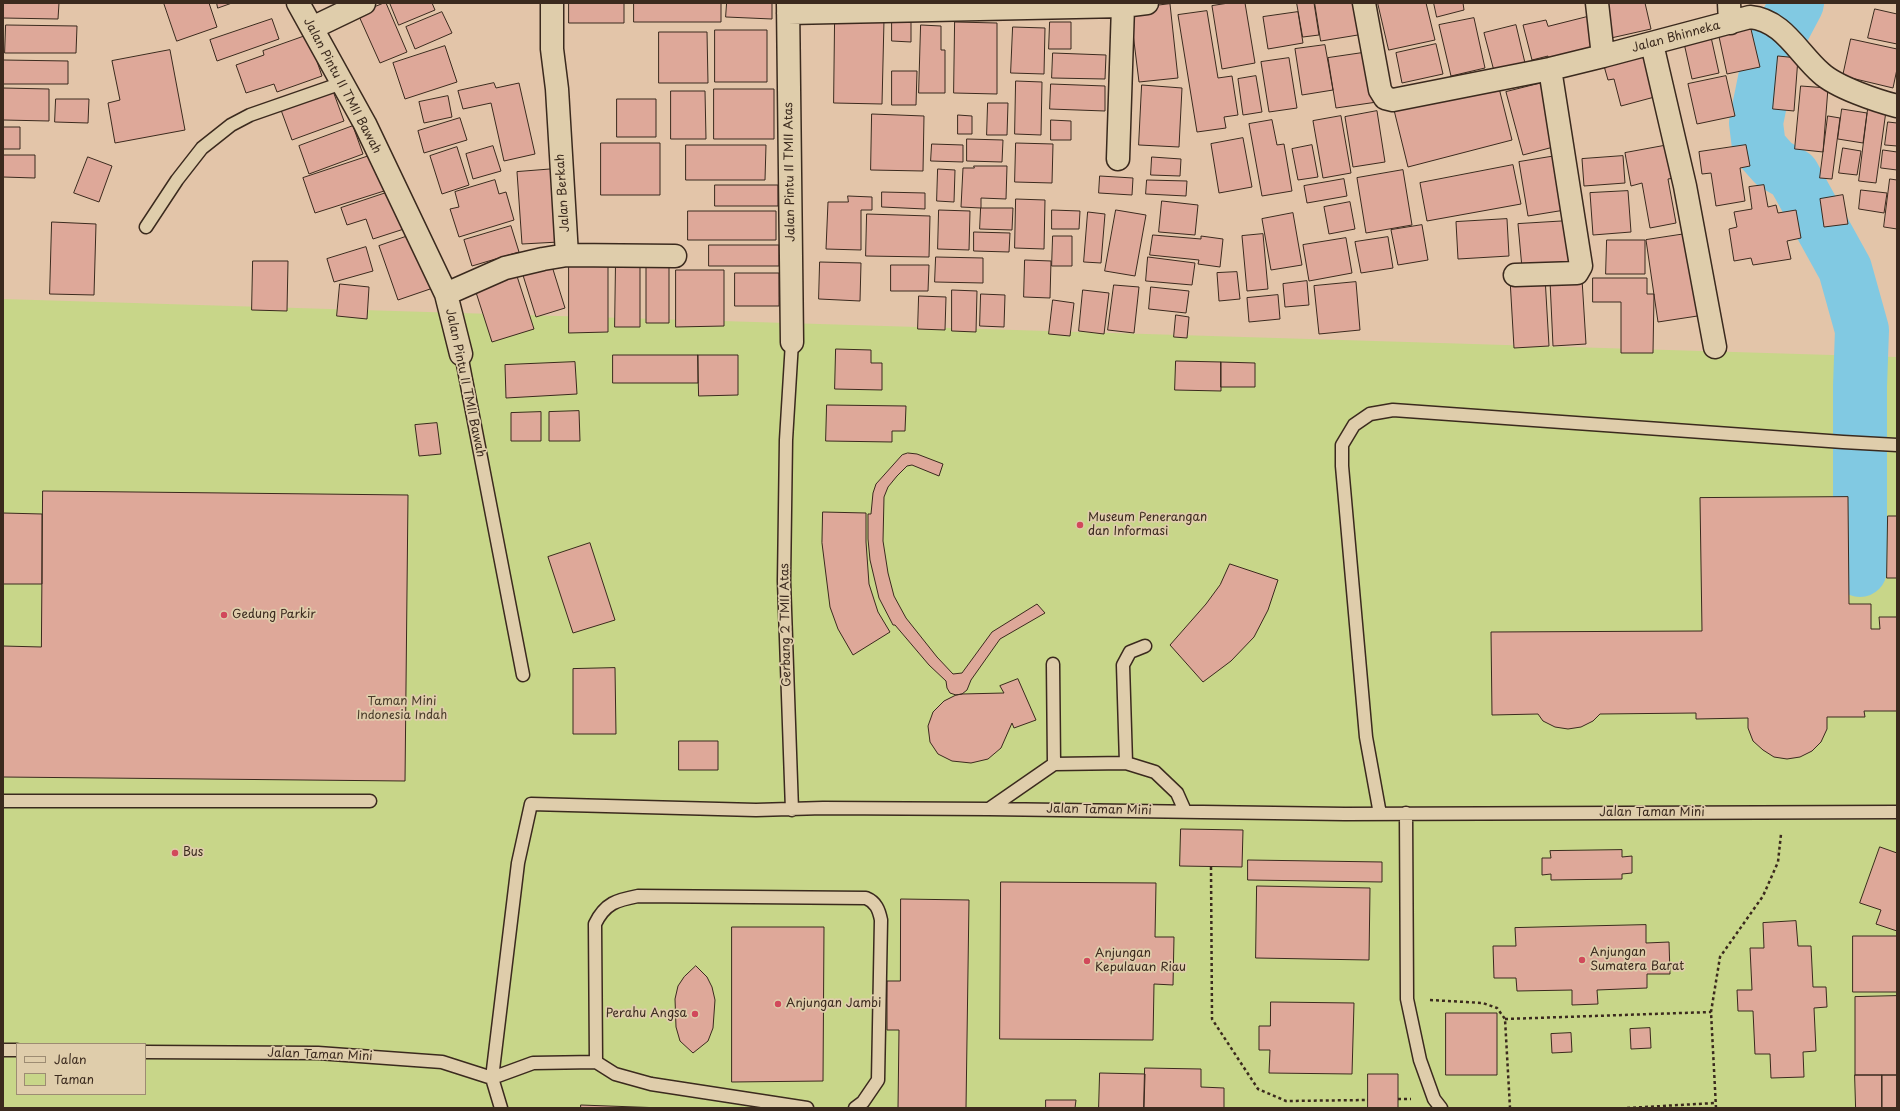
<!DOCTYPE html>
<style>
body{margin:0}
#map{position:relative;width:1900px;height:1111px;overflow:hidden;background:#e3c5a9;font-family:"Playpen Sans",sans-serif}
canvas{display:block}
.frame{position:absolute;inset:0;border:4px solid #3b2a1e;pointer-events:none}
.legend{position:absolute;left:16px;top:1043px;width:130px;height:52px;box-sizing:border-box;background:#dfcdab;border:1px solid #9d8c73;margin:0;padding:5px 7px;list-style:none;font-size:12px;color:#3b2a1e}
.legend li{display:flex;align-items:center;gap:8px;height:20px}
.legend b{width:20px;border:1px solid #9d8c73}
</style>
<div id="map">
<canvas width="1900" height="1111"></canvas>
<div class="frame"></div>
<ul class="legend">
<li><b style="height:5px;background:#dfcdab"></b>Jalan</li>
<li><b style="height:11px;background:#c8d689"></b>Taman</li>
</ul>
</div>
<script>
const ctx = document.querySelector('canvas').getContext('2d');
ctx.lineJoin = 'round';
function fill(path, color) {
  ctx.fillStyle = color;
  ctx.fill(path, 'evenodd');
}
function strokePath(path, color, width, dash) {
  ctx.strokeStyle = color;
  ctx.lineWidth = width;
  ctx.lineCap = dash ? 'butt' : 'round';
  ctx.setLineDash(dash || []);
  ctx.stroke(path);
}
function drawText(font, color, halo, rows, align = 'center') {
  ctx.font = font + ' "Playpen Sans",sans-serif';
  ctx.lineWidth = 3.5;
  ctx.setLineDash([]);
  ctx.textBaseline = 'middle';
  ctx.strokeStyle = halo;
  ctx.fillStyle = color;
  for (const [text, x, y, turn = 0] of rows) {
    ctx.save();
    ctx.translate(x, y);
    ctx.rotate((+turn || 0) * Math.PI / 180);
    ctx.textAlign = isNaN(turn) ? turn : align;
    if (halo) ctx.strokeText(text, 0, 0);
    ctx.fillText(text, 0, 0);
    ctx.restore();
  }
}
fill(new Path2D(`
 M3,299L1897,357V1108H3ZM17,1044H145V1094H17Z`), '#c8d689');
strokePath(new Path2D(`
 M1797,3L1770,54L1756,123L1759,147L1774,164L1793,175L1845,269L1862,330L1860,386V570`), '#81c9e2', 54);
const building = new Path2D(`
 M3,3H59L58,19L3,18Z
 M164,3H209L217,27L177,41Z
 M217,3H232L218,8Z
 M384,3H386L407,52L380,63L358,14Z
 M390,3H432L435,10L399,25Z
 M569,3H624V23H569Z
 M634,3H721V22H634Z
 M727,3H772V19L726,17Z
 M1229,3H1245L1255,63L1222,69L1212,6Z
 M1297,3H1314L1319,35L1303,37Z
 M1315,3H1359L1364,34L1321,41Z
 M1378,3H1426L1435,40L1389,50Z
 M1434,3H1463L1464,10L1437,17Z
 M1602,3H1645L1651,29L1611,38Z
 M1170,4L1178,78L1139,82L1130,9Z
 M1875,9L1897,14V44L1868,38Z
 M1207,11L1218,78L1232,76L1238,115L1224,117L1226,128L1197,132L1178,15Z
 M442,12L452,33L415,49L406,27Z
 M1298,12L1303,43L1268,49L1263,17Z
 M1591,16L1599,45L1548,58V56L1532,60L1523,25L1546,20L1548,26Z
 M892,18L911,19V42L892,41Z
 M1474,18L1485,68L1451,76L1439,25Z
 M272,19L279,39L217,61L210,40Z
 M835,19L884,20L882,104L834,103Z
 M955,22L997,23V94L954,93Z
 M1050,22H1071V49H1049Z
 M6,25L77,26L76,53H5Z
 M921,25L941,26V50H945V93H919Z
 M1516,25L1525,63L1494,71L1484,33Z
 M1750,25L1760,67L1727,74L1718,32Z
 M1013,27L1045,28L1044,74L1011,73Z
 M715,30H767V82H715Z
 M659,32H707L708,83H659Z
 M308,35L322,76L277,92L274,84L246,93L236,65L264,55L263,51Z
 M1711,37L1719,73L1692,79L1684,43Z
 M1851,39L1897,49V69L1893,88L1843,76Z
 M1436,44L1443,74L1402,83L1396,53Z
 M1325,45L1333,90L1302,95L1295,49Z
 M445,46L457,82L405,99L393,63Z
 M170,50L185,130L115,143L108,103L120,100L112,61Z
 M1369,52L1377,102L1336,108L1328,58Z
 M1053,53L1106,55L1105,79L1052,78Z
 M1653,53L1662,95L1621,106L1614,79L1608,80L1604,66Z
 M1778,56L1798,58L1794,111L1773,109Z
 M1289,58L1297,108L1269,112L1261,62Z
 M3,60L68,61V84H3Z
 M892,71H917L916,105H892Z
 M1256,76L1262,112L1243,115L1238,79Z
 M1726,76L1735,116L1697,124L1688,84Z
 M1016,81L1042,82L1041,135L1015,134Z
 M1546,82L1561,145L1523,155L1506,92Z
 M494,83L496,88L519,83L535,154L504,161L491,103L463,109L458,91Z
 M1051,84L1105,86V111L1050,109Z
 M1498,84L1512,140L1408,167L1394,110Z
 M1142,85L1182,88L1179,147L1139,145Z
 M1801,86L1828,88L1823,152L1795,149Z
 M3,88L49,89V121L3,120Z
 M714,89H774V139H714Z
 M333,91L344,121L292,140L281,110Z
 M671,91H705L706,139H671Z
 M448,96L452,117L424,123L419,102Z
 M56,99H89L88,123L55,122Z
 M617,99H656V137H617Z
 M988,103H1008L1007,135H987Z
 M1842,109L1867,113L1863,143L1838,139Z
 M1868,109L1886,111L1876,183L1859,181Z
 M1377,111L1385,162L1353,167L1345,117Z
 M872,114L924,116L923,171L871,170Z
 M958,115L972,116V134H958Z
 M1341,116L1351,173L1323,178L1313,121Z
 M1828,116L1840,118L1832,179L1820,178Z
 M460,118L467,140L424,153L418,131Z
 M1051,120L1071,121V140H1051Z
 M1272,120L1277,145L1284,144L1292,191L1262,196L1249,124Z
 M1888,122L1897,123V146L1885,145Z
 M353,126L363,154L309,174L299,146Z
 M3,127H20V149H3Z
 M1243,138L1252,187L1219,193L1211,144Z
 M967,139L1003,140L1002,162L967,161Z
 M601,143H660V195H601Z
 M1016,143L1053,144L1052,183L1015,182Z
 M932,144L963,145V162L931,161Z
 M1674,144L1680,177L1668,179L1676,223L1650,228L1642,183L1631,186L1625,153Z
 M686,145H766L765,180H686Z
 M1312,145L1318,177L1298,180L1292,149Z
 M1746,145L1750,166L1740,168L1745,201L1716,206L1711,173L1702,174L1699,152Z
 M493,146L501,171L473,179L466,154Z
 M457,147L469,185L442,194L430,156Z
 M1843,148L1861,151L1857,175L1839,173Z
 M1883,150L1897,152V170L1881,168Z
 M3,155H35V178L3,177Z
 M372,155L384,191L315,213L303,178Z
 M1562,155L1571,209L1528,216L1519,162Z
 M1623,156L1625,183L1584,186L1582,159Z
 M88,157L112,166L99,202L74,193Z
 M1152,157L1181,159L1180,176L1151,175Z
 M1513,165L1521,204L1427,221L1420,183Z
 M974,166H1007L1006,199L981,198V208L961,207L963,168H974Z
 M555,169L559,242L522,244L517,172Z
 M938,169L955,170L954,202L937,201Z
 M1403,170L1412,225L1366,233L1357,178Z
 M1100,176L1133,178L1132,195L1099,193Z
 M1344,179L1347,196L1307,203L1304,186Z
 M1890,179L1897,180V229L1884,227Z
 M495,180L499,194L506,192L514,220L459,237L450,209L459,207L455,192Z
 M1147,180L1187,181L1186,196L1146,194Z
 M715,185H778V206H715Z
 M1764,185L1768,207L1776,205L1778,213L1796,210L1801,238L1787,241L1791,259L1753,265L1751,258L1734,261L1729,229L1737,227L1734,212L1752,209L1749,187Z
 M1861,190L1887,193L1884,213L1859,209Z
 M392,191L407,228L373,239L366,219L347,225L341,208Z
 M1628,191L1631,232L1593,235L1590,193Z
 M882,192L925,193V209L882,207Z
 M1843,195L1848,224L1824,227L1820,199Z
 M848,196L872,197V210H861V250L826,249L828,202H848Z
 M1016,199L1045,200L1044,249L1015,248Z
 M1162,201L1198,205L1195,235L1159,232Z
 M1350,202L1355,229L1329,234L1324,207Z
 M981,208H1013L1012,230L980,229Z
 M939,210L970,211L969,250L938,249Z
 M1052,210L1080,211L1079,229H1052Z
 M1116,210L1146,215L1135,276L1105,271Z
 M688,211H776V240H688Z
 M1088,212L1105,214L1101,263L1084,262Z
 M1293,213L1302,265L1271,270L1262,219Z
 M867,214L930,216L929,257L866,256Z
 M1507,219L1509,256L1458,259L1456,222Z
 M1568,221L1571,264L1522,268L1518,224Z
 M52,222L96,224L94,295L50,294Z
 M1422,225L1428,260L1398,265L1391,230Z
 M511,226L519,252L472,266L464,240Z
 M974,232L1010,233L1009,252L974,251Z
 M1692,233L1704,315L1658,322L1646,240Z
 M414,234L433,288L398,300L379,246Z
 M1263,234L1268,289L1247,291L1242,236Z
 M1153,235L1201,239V236L1223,239L1220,267L1198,264L1199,260L1150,255Z
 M1053,236H1072V266H1052Z
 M1388,237L1393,268L1361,273L1355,242Z
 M1346,238L1352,273L1309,281L1303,245Z
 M1607,240H1645V274H1606Z
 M709,245H779V266H709Z
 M366,247L373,271L334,282L327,259Z
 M669,256V323H646V257Z
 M936,257L983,258V283L935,282Z
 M1148,257L1195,263L1192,285L1146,281Z
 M616,258H640V327H615Z
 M1025,260L1051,261L1050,298L1024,297Z
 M253,261H288L287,311L252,310Z
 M820,262L861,263L860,301L819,299Z
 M551,263L565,308L536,317L522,272Z
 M569,263H608V332L569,333Z
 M891,265H929L928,291H891Z
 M515,270L534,329L492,342L473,283Z
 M676,270H724V326L676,327Z
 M1237,272L1240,299L1219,301L1217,273Z
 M735,273H779V306H735Z
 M1545,277L1549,346L1514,348L1510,279Z
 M1593,278H1647V294H1654L1653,353H1621V302H1593Z
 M1582,279L1586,344L1553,346L1550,281Z
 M1307,281L1309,305L1285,307L1283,284Z
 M1356,282L1360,330L1319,334L1314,286Z
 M340,284L369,287L367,319L337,316Z
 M1114,285L1139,287L1134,333L1108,330Z
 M1151,287L1189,291L1186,313L1149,309Z
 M952,290L977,291L976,332L952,331Z
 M1083,290L1109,293L1104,334L1079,331Z
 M981,294L1005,295L1004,327L980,326Z
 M1278,295L1280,319L1249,322L1247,298Z
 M919,296L946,297L945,330L918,329Z
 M1053,300L1074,303L1070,336L1049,334Z
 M1176,315L1189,317L1187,338L1174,337Z
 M836,349L871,350V363H882V390L835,389Z
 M613,355H698V383H613Z
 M698,355H738V395L699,396Z
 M1176,361L1221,362V391L1175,390Z
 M575,362L577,394L506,398L505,365Z
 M1221,362L1255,363V387H1221Z
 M827,405L906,406L905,431H892V442L826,441Z
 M579,411L580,441H549V412Z
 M541,412V441H511V413Z
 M437,423L441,454L419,456L415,425Z
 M908,453L917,454L943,464L939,476L912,465L907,466L897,476L888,487L884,497L883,541L888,573L894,596L906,618L937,657L953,674L962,673L992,632L1037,604L1045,613L1000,639L971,680L967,690L962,694L956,695L950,693L947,688L946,681L929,665L895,625H893L879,598L870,560L868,539V514H871L873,493L876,484L902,455Z
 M43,491L408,495L405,781L3,777V646L41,647Z
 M1848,497L1849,604H1871V629H1880L1879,617H1897V711H1864L1865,717H1827V729L1821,742L1812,751L1800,757L1787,759L1774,757L1763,750L1753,741L1748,728V718L1696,719V713L1600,714L1593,721L1581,727L1568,729L1555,727L1543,721L1538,714L1492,715L1491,632L1702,631L1700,498Z
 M823,512L866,513V542L869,584L878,612L890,632L853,655L838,629L830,607L822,543Z
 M3,513L42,514V584H3Z
 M1888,516H1897V578H1887Z
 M590,543L615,620L573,633L548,557Z
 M1230,564L1278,580L1268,610L1254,637L1231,661L1203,682L1170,645L1206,604L1220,585Z
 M615,668L616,734H573V669Z
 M1018,679L1036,720L1014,728L1012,723L1001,748L988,759L971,763L952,761L938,754L930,742L928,726L933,712L944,701L956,695L962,694L1004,693L1000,686Z
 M679,741H718V770H679Z
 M1181,829L1243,830L1242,867L1180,866Z
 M1880,847L1897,853V931L1876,924L1881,910L1860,903Z
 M1622,850V857L1632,856V873L1622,874V879L1551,880V874L1542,875V858H1551L1550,851Z
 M1248,860L1382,862V882L1248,880Z
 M1001,882L1156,883L1155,937H1174L1173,985L1154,984L1153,1040L1000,1039Z
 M1257,886L1370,888L1369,960L1256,958Z
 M901,899L969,900L966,1108H898L899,1030H887V981H900Z
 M1796,921L1798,946H1811L1813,987H1826L1827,1007L1814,1008L1816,1051L1803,1052L1804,1077L1771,1078L1770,1054H1755L1753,1011H1738L1737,990H1752L1750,948H1764L1763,923Z
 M1646,925V943L1669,942L1670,974H1647V988L1597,990L1598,1004L1572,1005V990L1517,991L1516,978H1494L1493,946H1516L1515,928Z
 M732,927H824L823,1081L732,1082Z
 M1853,936H1897V992H1853Z
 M696,966L707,977L712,987L715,1000L713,1028L708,1041L693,1053L680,1041L676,1027L675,999L678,986L684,977Z
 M1897,996V1075H1855V997Z
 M1271,1002L1354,1003L1352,1074L1269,1073L1270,1050H1259V1026H1270Z
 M1446,1013H1497V1075H1446Z
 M1650,1028L1651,1048L1631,1049L1630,1029Z
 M1571,1033L1572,1052L1552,1053L1551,1034Z
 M1145,1068L1201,1069V1087L1224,1088V1108H1144Z
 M1100,1073L1145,1074L1144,1108H1099Z
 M1368,1074H1398V1108H1368Z
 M1855,1075H1882V1108H1856Z
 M1882,1075H1897V1108H1882Z
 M1046,1100H1076L1075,1108H1046Z
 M581,1105L663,1108H581Z`);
fill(building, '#dea899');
strokePath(building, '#3b2a1e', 1);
const service = new Path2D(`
 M146,227L177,180L202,148L231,125L250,115L342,83
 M792,342L786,440L784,581L792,810
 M461,354L523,675
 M1053,664L1054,764
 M1126,763L1123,665L1130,652L1145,646
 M3,801H370
 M989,809L1054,764L1126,763L1155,772L1177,793L1185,811
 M1406,813L1407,999L1420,1060L1434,1099L1441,1108
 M1380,814L1366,737L1342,466V445L1354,425L1370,414L1393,410L1843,442L1897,445
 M3,1050H17
 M145,1052L318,1053L442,1062L492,1078
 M596,1062L595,924C605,903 617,900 638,896L866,898C876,902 879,910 881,920L878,1080L863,1102L855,1108
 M492,1078L533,1063L596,1062L615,1074L651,1084L807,1108
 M501,1108L492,1078L518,863L531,804L756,810L823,808L989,809L1345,814L1897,812`);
const minor = new Path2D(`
 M298,3L365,124L446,294L461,354
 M788,3L792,342
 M1364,3L1380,90L1385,98L1393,100L1550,69L1603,56
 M1597,3L1603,56L1750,17C1783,20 1798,53 1821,73C1836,87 1877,101 1897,106
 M1729,3L1730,23
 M788,13L1123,6L1147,3
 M312,28L364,3
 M1652,44L1685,186L1715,347
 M1118,159L1123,6L1125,3
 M567,255L675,256
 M1515,275L1577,273L1581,266L1550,69
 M446,294L505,268L543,259L567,255L557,89L552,49V3`);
strokePath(service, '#3b2a1e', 15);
strokePath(minor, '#3b2a1e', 25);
strokePath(new Path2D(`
 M1211,867L1212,1019L1258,1089L1286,1101L1368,1100
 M1430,1000L1483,1003L1497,1008L1505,1019L1510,1108
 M1505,1019L1711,1012
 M1398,1099H1411
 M1627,1108L1715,1103
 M1716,1108L1711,1012L1720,957L1763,896L1778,862L1781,834`), '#3b2a1e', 2.5, [3, 3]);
strokePath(service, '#dfcdab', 12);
strokePath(minor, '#dfcdab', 22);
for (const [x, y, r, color] of [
 [1080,525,4,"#d1495b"],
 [224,615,4,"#d1495b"],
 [175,853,4,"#d1495b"],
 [1582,960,4,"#d1495b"],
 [1087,961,4,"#d1495b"],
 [778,1004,4,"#d1495b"],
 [695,1014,4,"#d1495b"]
]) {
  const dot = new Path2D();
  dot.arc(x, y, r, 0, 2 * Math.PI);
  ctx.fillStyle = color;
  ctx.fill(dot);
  strokePath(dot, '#dfcdab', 1.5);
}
drawText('12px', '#3b2a1e', '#dfcdab', [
 ["Jalan Bhinneka",1676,37,-15],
 ["Jalan Pintu II TMII Bawah",342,86,62],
 ["Jalan Pintu II TMII Atas",790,172,-91],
 ["Jalan Berkah",563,193,-94],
 ["Jalan Pintu II TMII Bawah",465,383,78],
 ["Gerbang 2 TMII Atas",786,625,-91],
 ["Jalan Taman Mini",1099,810,1],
 ["Jalan Taman Mini",1652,813],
 ["Jalan Taman Mini",320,1055,2]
]);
drawText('12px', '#3b2a1e', '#dfcdab', [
 ["Museum Penerangan",1088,518],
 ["dan Informasi",1088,532],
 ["Gedung Parkir",232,615],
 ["Bus",183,853],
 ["Anjungan",1590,953],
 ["Sumatera Barat",1590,967],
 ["Anjungan",1095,954],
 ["Kepulauan Riau",1095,968],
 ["Anjungan Jambi",786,1004],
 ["Perahu Angsa",687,1014,"right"]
], 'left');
drawText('12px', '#493b29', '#dfcdab', [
 ["Taman Mini",402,702],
 ["Indonesia Indah",402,716]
]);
</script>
